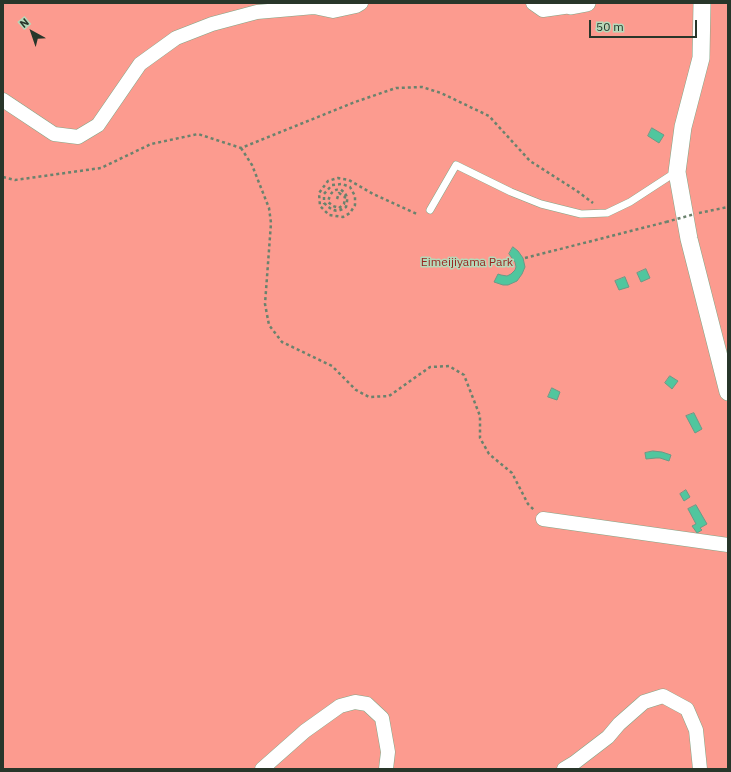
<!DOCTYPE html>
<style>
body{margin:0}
#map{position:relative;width:731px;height:772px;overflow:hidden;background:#b5d9b9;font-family:"IBM Plex Sans",sans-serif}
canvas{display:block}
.frame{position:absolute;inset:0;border:4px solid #28362a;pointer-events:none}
.north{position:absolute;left:12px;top:12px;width:40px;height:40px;-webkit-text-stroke:3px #b5d9b9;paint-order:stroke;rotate:320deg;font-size:11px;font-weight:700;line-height:16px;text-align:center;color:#28362a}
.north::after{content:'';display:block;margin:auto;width:14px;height:18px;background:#28362a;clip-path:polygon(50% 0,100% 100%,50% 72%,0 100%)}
.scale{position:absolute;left:589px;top:20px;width:108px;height:18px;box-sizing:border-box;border:2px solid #28362a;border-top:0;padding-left:5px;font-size:12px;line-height:14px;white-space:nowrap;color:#28362a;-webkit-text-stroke:3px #b5d9b9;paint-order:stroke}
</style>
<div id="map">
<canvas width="731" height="772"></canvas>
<div class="frame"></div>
<div class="north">N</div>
<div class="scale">50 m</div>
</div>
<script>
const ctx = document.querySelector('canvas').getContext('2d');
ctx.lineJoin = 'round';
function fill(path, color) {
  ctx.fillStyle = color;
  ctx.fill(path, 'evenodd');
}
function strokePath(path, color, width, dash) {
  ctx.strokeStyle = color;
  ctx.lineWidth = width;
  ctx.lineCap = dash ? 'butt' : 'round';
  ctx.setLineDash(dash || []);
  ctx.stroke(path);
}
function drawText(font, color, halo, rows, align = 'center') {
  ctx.font = font + ' "IBM Plex Sans",sans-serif';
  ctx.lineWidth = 3;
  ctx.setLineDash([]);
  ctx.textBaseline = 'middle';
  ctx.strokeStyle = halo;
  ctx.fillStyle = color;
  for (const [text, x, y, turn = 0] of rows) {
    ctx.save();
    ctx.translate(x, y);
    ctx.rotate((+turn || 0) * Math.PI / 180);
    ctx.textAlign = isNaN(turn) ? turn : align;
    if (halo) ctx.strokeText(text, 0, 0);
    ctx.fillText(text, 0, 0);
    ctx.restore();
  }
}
fill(new Path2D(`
 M3,3H728V769H3Z`), '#fc9b8f');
const building = new Path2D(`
 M652,128L664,135L659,143L648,136Z
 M513,247L518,251L523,258L525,267L522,274L517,281L508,285H503L494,282L498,274L501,275L507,276L511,274L515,270L516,267L515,262L509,254Z
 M646,269L650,278L641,282L637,273Z
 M625,277L629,287L619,290L615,281Z
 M670,376L678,381L672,389L665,383Z
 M552,388L560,392L557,400L548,397Z
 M694,413L702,429L695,433L686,416Z
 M653,451L662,452L671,455L669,461L660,458H656L646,459L645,453Z
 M686,490L690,497L684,501L680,494Z
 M696,505L707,524L700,528L702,530L697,533L692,526L696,524L688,509Z`);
fill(building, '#50c69e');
strokePath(building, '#6b9a87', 1);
const service = new Path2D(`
 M430,210L456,165L511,192L541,204L581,214L607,213L630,202L676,172`);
const minor = new Path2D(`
 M533,3L543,10L571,6
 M3,100L54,134L78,137L98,125L140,64L176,38L212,24L257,12L314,7L333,11L356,6L361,3
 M543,519L728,545
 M262,769L305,731L340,706L355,702L367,704L382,718L388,752L386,769
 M564,769L574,763L608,737L619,724L644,702L663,696L687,709L696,730L700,769`);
const tertiary = new Path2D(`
 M566,3L571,6L587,3
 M702,3L701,58L683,127L677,172L689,239L728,392`);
strokePath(service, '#83a586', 8);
strokePath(minor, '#83a586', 15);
strokePath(tertiary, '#83a586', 18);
strokePath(new Path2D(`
 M241,148L252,165L269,208L271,223L265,304L269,325L282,342L332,366L356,390L369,397L389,396L430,367L449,366L464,375L480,416V438L489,454L512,473L528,504L534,510
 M3,177L15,180L101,168L151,144L198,134L241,148L355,102L396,88L422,87L441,93L489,116L530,161L577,191L593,203
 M337,199L339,193L345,197L344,204L339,208L333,206L328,202C330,194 332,190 340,189C348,195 348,198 346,207C336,214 332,210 324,203V194L332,185L342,184L350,187L355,196V205L350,213L343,217L329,215L320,206L319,193L328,181L338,178L349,180L373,194L417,214
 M699,213L728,207
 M525,258L666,222`), '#6a826d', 2.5, [3, 3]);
strokePath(service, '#fff', 7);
strokePath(minor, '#fff', 14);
strokePath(tertiary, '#fff', 17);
strokePath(new Path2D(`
 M666,222L695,214`), '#6a826d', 2.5, [3, 3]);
drawText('12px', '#972520', '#b5d9b9', [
 ["Eimeijiyama Park",467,263]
]);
</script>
